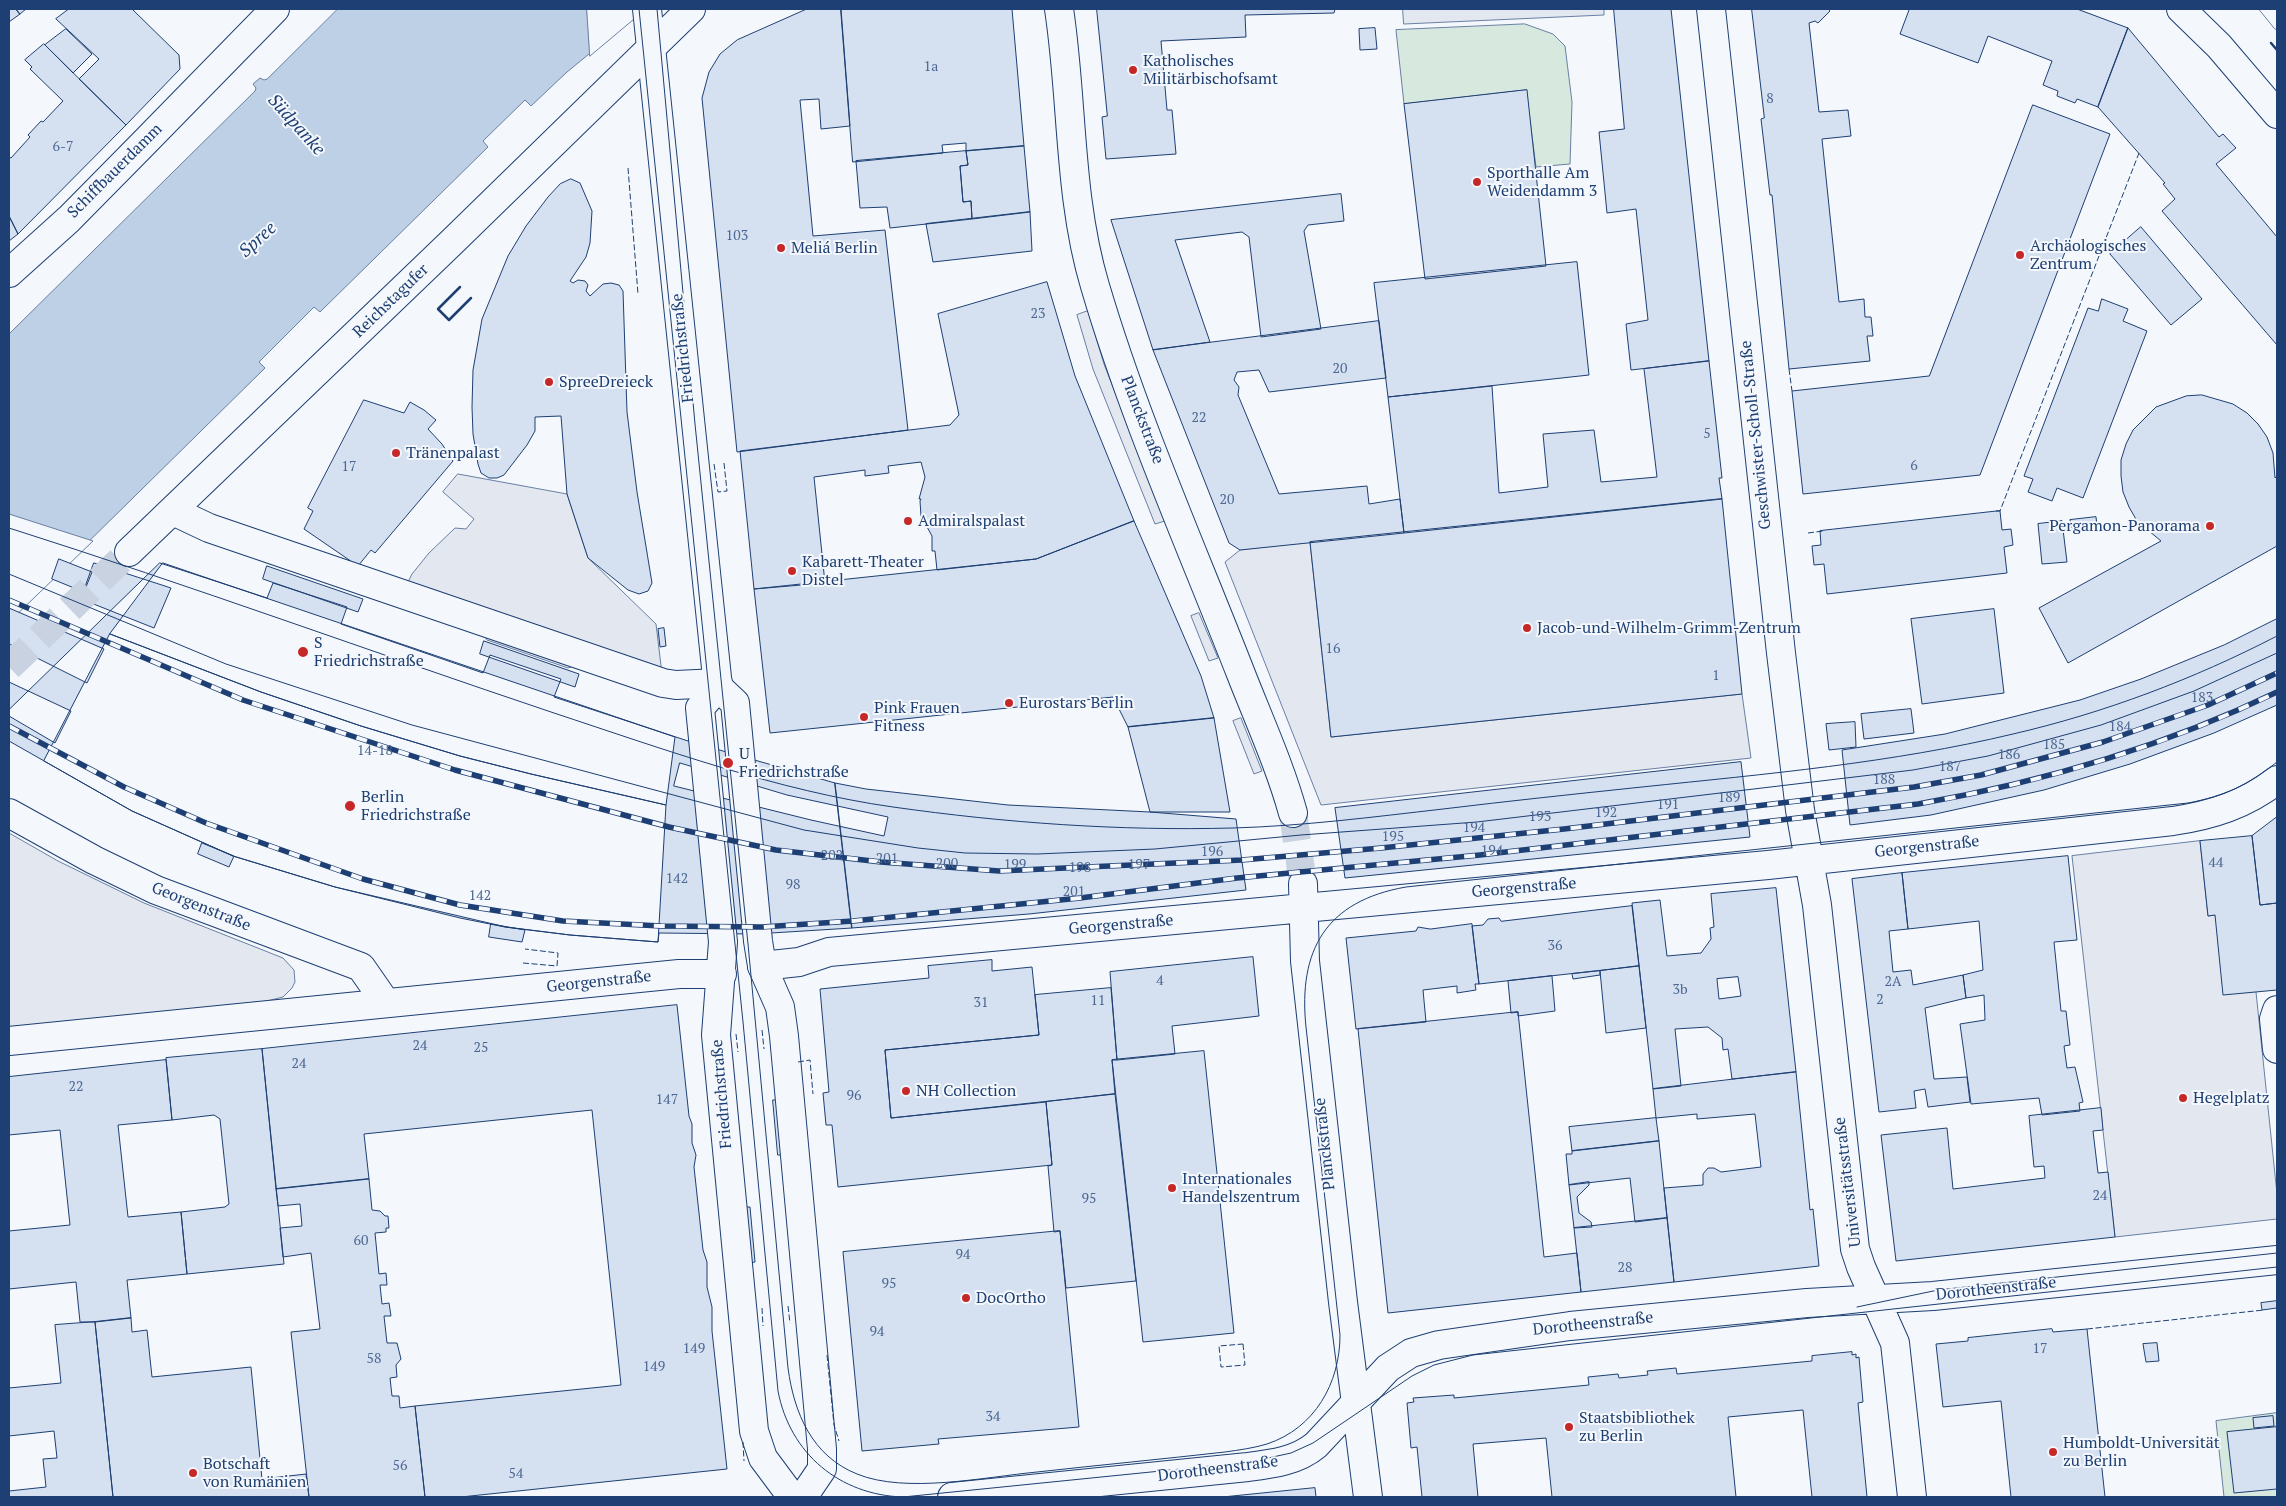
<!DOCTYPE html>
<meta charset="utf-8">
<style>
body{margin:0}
#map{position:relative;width:2286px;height:1506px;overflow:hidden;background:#f4f7fb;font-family:"PT Serif",serif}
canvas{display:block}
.frame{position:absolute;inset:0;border:10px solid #1d3f73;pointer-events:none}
</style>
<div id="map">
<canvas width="2286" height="1506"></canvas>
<div class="frame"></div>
</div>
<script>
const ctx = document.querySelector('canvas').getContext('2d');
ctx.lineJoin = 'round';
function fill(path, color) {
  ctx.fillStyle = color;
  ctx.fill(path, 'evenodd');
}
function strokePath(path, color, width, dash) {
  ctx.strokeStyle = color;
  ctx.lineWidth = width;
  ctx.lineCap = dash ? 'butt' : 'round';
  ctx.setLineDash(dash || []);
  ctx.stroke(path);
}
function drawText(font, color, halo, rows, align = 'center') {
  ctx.font = font + ' "PT Serif",serif';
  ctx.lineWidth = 4;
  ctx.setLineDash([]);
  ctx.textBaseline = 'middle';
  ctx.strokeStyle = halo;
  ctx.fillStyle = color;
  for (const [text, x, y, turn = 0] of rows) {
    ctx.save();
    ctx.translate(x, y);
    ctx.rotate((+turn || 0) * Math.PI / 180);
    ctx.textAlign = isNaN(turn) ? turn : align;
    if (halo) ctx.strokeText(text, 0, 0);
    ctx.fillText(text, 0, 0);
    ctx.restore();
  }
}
const green = new Path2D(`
 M1525,24L1553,34L1565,46L1572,102L1570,164L1536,167L1526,90L1404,104L1396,30Z
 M2277,1413V1497H2224L2216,1421Z`);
fill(green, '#d7e8df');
strokePath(green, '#687fa3', 1);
const parking = new Path2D(`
 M1403,9H1604V15L1404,24Z
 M1088,311L1104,364L1165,521L1155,524L1093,369L1077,315Z
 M458,474L567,494L588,558L656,624L662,674L406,586L412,574L429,553L455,528L466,529L474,519L443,492Z
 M1310,542L1331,737L1742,694L1751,758L1321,805L1225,562L1240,550Z
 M1199,613L1218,658L1209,661L1191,616Z
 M481,629L582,663L568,668L487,640Z
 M1241,718L1262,771L1254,774L1233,721Z
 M9,833L58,861L144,903L283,958L294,970L295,982L292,988L283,997L267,1001L9,1029Z
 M2200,841L2208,916L2215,915L2256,992L2277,1194V1219L2115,1237L2072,856Z`);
fill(parking, '#e3e8f0');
strokePath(parking, '#687fa3', 1);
const water = new Path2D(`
 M338,9H644L567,72L531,106L525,100L483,141L488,147L320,312L314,307L259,362L265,368L9,620V334L255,91L256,88L253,84L260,78L264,80L267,79Z`);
fill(water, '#bed0e5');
strokePath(water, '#687fa3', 1);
const pier = new Path2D(`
 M587,9H646L590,56Z
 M2259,9H2277V30L2275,29Z
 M9,514L93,541L9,622Z`);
fill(pier, '#f4f7fb');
strokePath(pier, '#687fa3', 1);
const building = new Path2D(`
 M9,9H16L20,14L9,22Z
 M16,9H26L20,14Z
 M69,9H132L179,55L180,69L126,125L79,79L99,59L56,19Z
 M807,9H841L850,126L821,129L819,99L800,100L813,236L885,230L908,430L737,452L702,98L709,72L720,54L737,40Z
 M841,9H1012L1024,146L966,151V143L942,145L943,153L853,162Z
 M1097,9H1345H1335L1334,13L1245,15L1246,37L1161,41L1167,110H1172L1176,154L1106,159L1102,117L1107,116Z
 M1614,9H1671L1709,361L1631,370L1626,324L1648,320L1636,209L1607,213L1599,132L1624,129Z
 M1752,9H1828L1830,11L1818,23L1815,21L1809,23L1819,112L1848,110L1851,136L1822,139L1839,302L1864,299L1865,317H1871L1873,336H1867L1870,361L1789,369L1772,195H1770L1761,119L1764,118Z
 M1899,9H2077L2128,28L2098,107L2077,99L2075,103L2057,96L2058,91L2043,85L2052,61L1988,36L1978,63L1900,34L1909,10Z
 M1375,28L1377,49L1360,50L1359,29Z
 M2128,28L2219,137L2223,134L2236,148L2216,164L2277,237V345L2162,211L2175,199L2163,184L2165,183L2098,107Z
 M66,29L92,54L73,73L45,45Z
 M44,44L126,125L18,234L9,216V157L11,158L30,137L28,135L41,121L43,122L63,101L30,69L32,67L25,60Z
 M1527,90L1546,266L1425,279L1404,104Z
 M2033,105L2110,134L1980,475L1803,494L1792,391L1929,376Z
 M1024,146L1030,212L972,219L971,201L963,202L960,166L968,165L966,151Z
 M966,151L968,165L960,166L963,202L971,201L972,219L890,228L887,207L860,208L856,161Z
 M571,179L580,183L592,211L590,243L586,257L570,281L573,283L578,280L585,281L588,285L586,291L590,296L603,284L611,283L619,285L623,291L627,412L637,492L652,583L648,591L639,594L628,590L588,558L567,494L561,416L535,417V431L527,445L504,475L497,478H489L481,473L478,464L473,434L472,407L473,370L482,319L508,256L526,226L548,197L560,184Z
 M1341,194L1344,221L1308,225L1304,231L1321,329L1261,337L1249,237L1242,232L1175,240L1210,342L1153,350L1111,220Z
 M1030,212L1032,251L933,262L926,224Z
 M9,216L18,234L9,241Z
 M2141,227L2202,299L2171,325L2110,254Z
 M1577,262L1589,375L1388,397L1374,283Z
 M1047,282L1075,376L1134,521L1036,559L937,570L935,551H932V536L921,516L920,501L921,499H919L925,477L921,462L888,466L889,473L865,476V470L814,477L825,583L754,589L740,451L950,425L959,415L938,314Z
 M2102,299L2128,309L2123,321L2147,331L2083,498L2057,488L2052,501L2028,492L2033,479L2024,476L2088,308L2098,311Z
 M1379,321L1386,378L1269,392L1259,370L1237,372L1234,380L1239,387L1238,395L1279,494L1367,486L1369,504L1400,499L1404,533L1240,550L1229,543L1153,350Z
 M1709,361L1722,478H1719L1722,499L1404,533L1388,397L1492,386L1499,493L1548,487L1543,434L1594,430L1601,482L1657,477L1644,369Z
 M2202,395L2233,404L2247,413L2258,424L2267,437L2273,453L2275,478L2277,476V546L2068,663L2039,608L2161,541L2137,521L2129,507L2123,492L2121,476V460L2126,444L2133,430L2156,407L2186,396Z
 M364,400L404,413L410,402L424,410L436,420L428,429L442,444L453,461L375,553L371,550L358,566L304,529L313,511L308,508Z
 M1722,499L1742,694L1331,737L1310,542Z
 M2000,511L2002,530L2011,529L2013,545L2004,547L2007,573L1827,594L1824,564L1814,565L1812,546L1821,545L1820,531Z
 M2096,517L2097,525L2072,528L2070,520Z
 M1134,521L1201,676L1214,718L1128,727L1113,697L770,733L754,589L1036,559Z
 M2062,521L2067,562L2042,564L2038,524Z
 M59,559L92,572L84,592L52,579Z
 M94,563L171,588L154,628L81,599Z
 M160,563L267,598L273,583L347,607L341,624L483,673L490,655L561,679L554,697L688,741L835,783L852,928L755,934L659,933L658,942L570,935L505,927L460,918L335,887L233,856L132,811L9,741V710Z
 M163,563L675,737L666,805L531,774L460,756L361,726L261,692L110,634Z
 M267,566L363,599L358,612L263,579Z
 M9,608L104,649L87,683L9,644Z
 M1994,609L2004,693L1922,704L1911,619Z
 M2277,619V705L2214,733L2130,764L2044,790L1931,815L1850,825L1842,750L1945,734L2080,700L2141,679L2224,645Z
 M664,628L666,646L660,647L658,629Z
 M110,634L261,692L361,726L460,756L531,774L666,805L658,942L570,935L506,927L335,887L233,856L132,811L44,761Z
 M484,641L579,674L575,687L480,654Z
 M9,682L71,711L55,743L9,716Z
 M1911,709L1914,733L1864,739L1861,714Z
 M1214,718L1230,812H1150L1128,727Z
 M1855,722L1856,747L1829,750L1826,724Z
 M1741,762L1750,837L1345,878L1335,808Z
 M680,763L787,795L888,817L884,836L811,820L674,786Z
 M835,783L866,789L1008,805L1150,812L1236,819L1246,890L1029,914L852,928Z
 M2277,817V903L2260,905L2252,836Z
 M2252,836L2260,905L2277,903V990L2223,995L2215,915L2208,916L2200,841Z
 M202,843L234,856L229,867L198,854Z
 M2068,856L2077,940L2054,942L2061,1011H2066L2070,1045L2064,1046L2067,1068L2075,1067L2083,1102L2079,1103L2080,1111L2042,1115L2039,1098L1971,1104L1960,1024L1985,1020L1984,995L1966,998L1963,975L1983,970L1979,921L1908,929L1902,873Z
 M1902,873L1908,929L1889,931L1893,972L1911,970L1913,985L1963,975L1966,998L1925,1008L1934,1079L1967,1077L1970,1102L1928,1107L1925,1089L1914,1091L1916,1108L1879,1112L1852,879Z
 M1776,888L1796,1072L1732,1079L1728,1049L1723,1050L1722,1038L1708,1027L1675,1029L1681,1086L1653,1089L1632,903L1660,900L1667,956L1701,953L1711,939L1710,928L1714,927L1711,894ZM1738,977L1741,996L1719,999L1717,979Z
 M1632,906L1639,966L1479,984L1472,926L1483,925L1488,919L1499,918L1501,921Z
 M491,924L525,930L522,942L489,937Z
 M1472,924L1479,984H1475L1476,990L1457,993V986L1423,990L1426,1022L1356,1029L1346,938L1416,931L1418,927L1430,929Z
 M1253,957L1259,1016L1172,1026L1175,1054L1117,1060L1110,972Z
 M992,960V971L1032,967L1039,1035L885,1050L891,1118L1046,1102L1052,1165L838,1187L832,1125H826L823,1093L829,1092L820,989L929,978L928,966Z
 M1639,966L1646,1028L1606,1033L1600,971Z
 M1600,971V975L1573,979L1572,974Z
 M1552,976L1555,1011L1518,1016V1012L1511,1013L1508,981Z
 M1111,988L1117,1060H1112L1115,1094L891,1118L885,1050L1039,1035L1035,995Z
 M677,1005L689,1116L692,1124V1143L696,1155L694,1167L703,1250L707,1262V1287L712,1307V1331L727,1469L461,1497H425L415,1406L621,1385L592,1110L364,1134L369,1179L276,1189L262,1049Z
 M1518,1012L1544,1257L1577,1253L1581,1292L1388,1313L1358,1029Z
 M262,1049L284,1264L187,1274L181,1212L225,1207L229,1204L220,1119L214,1115L172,1120L166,1058Z
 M1204,1051L1234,1333L1143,1342L1112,1060Z
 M166,1060L172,1120L118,1125L128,1217L181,1212L187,1274L127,1280L131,1318L95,1322H80L76,1282L9,1289V1231L70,1225L60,1130L9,1135V1077Z
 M1796,1072L1810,1210L1813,1209L1819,1266L1674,1282L1664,1188L1703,1185V1174L1708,1168H1714L1721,1172L1761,1167L1755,1114L1697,1119V1114L1656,1118L1653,1089Z
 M1115,1094L1136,1281L1066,1288L1060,1231L1054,1232L1048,1166L1052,1165L1046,1102Z
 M773,1100H779L784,1155H778Z
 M2101,1108L2103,1130L2093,1131L2098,1173L2108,1172L2115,1237L1896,1261L1881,1135L1947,1128L1953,1189L2045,1178L2044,1166L2034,1167L2029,1116Z
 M1656,1118L1659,1141L1572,1151L1569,1127Z
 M1659,1141L1667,1218L1635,1222L1630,1178L1569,1185L1566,1154H1572V1151Z
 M369,1179L372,1210L380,1211L385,1216H388L389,1228H386V1232L375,1233L379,1274L386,1273L387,1285H380L382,1304L389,1303L391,1316H384L387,1343H397L401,1359L396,1365L397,1377L390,1378L392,1396H399L400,1408L415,1406L425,1497H309L291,1332L320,1329L311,1253L283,1257L280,1228L302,1226L300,1204L278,1206L276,1189Z
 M1589,1182V1185L1577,1197L1579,1213L1591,1222L1592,1227L1574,1228L1569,1185Z
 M743,1207H750L755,1262L748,1263Z
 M1667,1218L1674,1282L1581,1292L1574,1228Z
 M1060,1231L1079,1427L938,1439L939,1444L862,1451L843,1252Z
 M2277,1301V1308L2262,1310L2261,1303Z
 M131,1318L132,1332L147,1330L152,1377L251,1367L262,1479L306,1474L309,1497H113L95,1322Z
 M95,1322L113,1497H9V1491L46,1487L43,1459L57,1458L54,1431L9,1436V1388L61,1383L55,1325Z
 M2052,1329L2053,1332L2087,1329L2105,1497H2011L2001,1401L1943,1407L1936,1344L1968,1341V1338Z
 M2157,1343L2159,1361L2146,1362L2143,1344Z
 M1852,1352V1355L1856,1354V1358L1859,1357L1863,1402L1858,1403L1867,1497H1812L1803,1410L1728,1417L1736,1497H1552L1546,1438L1473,1444L1478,1497H1422L1417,1447L1411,1448L1407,1403L1414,1402L1413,1398L1454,1395V1398L1589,1385L1588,1377L1618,1374L1619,1378L1648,1375L1647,1371L1676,1368L1677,1374L1812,1361V1356Z
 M2273,1416L2274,1426L2254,1428L2253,1418Z
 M2277,1427V1489L2234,1493L2227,1432Z
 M1315,1488L1316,1497H1223Z`);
fill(building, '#d5e0f0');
strokePath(building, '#1d3f73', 1);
strokePath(new Path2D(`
 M9,667L129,552
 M1293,813L1303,884`), '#c9d2e0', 28, [28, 14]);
const minor = new Path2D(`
 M1059,9C1073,100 1068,196 1095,286C1134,418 1191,546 1241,674C1259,720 1280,766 1293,813
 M1711,9L1781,653L1800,810L1817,905L1855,1249L1861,1267L1895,1343L1912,1497
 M2181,9L2219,46L2277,114
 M9,273L69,219L142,145L275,9
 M173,511L209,528L663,683L676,685L718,683
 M129,552L453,241L691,9
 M9,813L94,860L156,890L361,967L386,1003
 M1303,884L1305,961L1343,1302L1368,1497
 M762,966L799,962L829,952L1768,865L2173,821C2212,815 2245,805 2277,780
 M2277,1010L2274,1019L2277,1049
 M9,1041L679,974H722
 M952,1497L1248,1467C1272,1464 1297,1461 1316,1445L1388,1368L1411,1353L1439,1345L1570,1326L1807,1303L1933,1296L2277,1260`);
const major = new Path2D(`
 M647,9L718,687L735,703L758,941L762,966L780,1007L784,1036L822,1449V1469L803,1497
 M718,687L700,708L723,942L716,1035L754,1431L763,1458L792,1497`);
strokePath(minor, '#1d3f73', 30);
strokePath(major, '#1d3f73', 30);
strokePath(minor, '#f4f7fb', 28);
strokePath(major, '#f4f7fb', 28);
strokePath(new Path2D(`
 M639,9L743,1022L778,1391C790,1454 840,1495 903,1497L1250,1462L1291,1453L1313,1443L1412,1376L1434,1365L1473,1355L2277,1267
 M657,9L695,424L748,944L788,1368C794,1413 812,1456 857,1474C906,1494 985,1477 1037,1472C1100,1465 1163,1459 1225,1452C1239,1450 1254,1448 1267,1444C1315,1428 1340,1383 1340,1335L1306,1027C1298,950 1326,901 1406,887L2188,803C2225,796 2248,785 2277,762
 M9,528C192,586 372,652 554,713C663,749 779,791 893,807C1006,823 1119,831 1233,828C1303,826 1373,817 1443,809C1509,801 1575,794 1642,787C1766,774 1892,763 2013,734C2104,713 2194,679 2277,636
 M9,574L226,664L412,725L804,830L918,848L965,853L1037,854L1155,849L1301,835L1477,822L1913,770L1988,756L2101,725L2194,691L2277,653
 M1857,1307L1938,1290L2277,1253`), '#1d3f73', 1);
const rail = new Path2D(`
 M9,600L243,700L455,770L669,827L776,850L881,862L999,871L1242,860L1381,848L1564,829L1914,787L1981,775L2103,742L2208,705L2277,673
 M9,726L124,787L206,823L363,879L460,905L563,921L661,926L762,927L853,921L1080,898L1237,878L1480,855L1918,804C2043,782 2163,747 2277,692`);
strokePath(rail, '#1d3f73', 5.5);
strokePath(rail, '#f4f7fb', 4, [11]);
strokePath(new Path2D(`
 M628,168L638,294
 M1789,369L1792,391
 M714,464L718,492L727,491L724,463
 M1996,511H2000L2139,153
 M1808,533L1823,531
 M523,963L557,966L558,953L525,949
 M762,1030L764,1049
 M736,1034L738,1052
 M798,1062L810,1060L813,1094
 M788,1306L790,1323
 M762,1308L763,1326
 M2087,1329L2264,1310
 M1243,1344L1245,1365L1221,1367L1219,1346Z
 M827,1355L834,1425L839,1441
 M743,1442L744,1461`), '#1d3f73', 1, [6, 2.5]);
strokePath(new Path2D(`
 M2271,43L2277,50
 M460,287L438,309L449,320L471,298`), '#1d3f73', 2.5);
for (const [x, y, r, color] of [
 [1133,70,5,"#c62828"],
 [1477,182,5,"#c62828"],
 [781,248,5,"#c62828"],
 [2020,255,5,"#c62828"],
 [549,382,5,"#c62828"],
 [396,453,5,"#c62828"],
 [908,521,5,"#c62828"],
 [2210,526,5,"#c62828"],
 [792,571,5,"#c62828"],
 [1527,628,5,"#c62828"],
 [303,652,6,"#c62828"],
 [1009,703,5,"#c62828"],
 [864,717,5,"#c62828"],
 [728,763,6,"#c62828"],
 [350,806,6,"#c62828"],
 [906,1091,5,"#c62828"],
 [2183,1098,5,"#c62828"],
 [1172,1188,5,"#c62828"],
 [966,1298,5,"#c62828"],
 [1569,1427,5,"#c62828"],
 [2053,1452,5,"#c62828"],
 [193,1473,5,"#c62828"]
]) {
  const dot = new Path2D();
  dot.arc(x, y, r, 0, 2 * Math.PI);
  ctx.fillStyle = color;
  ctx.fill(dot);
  strokePath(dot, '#f4f7fb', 2);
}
drawText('14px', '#4b6792', null, [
 ["1a",931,67],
 ["8",1770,99],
 ["6-7",63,147],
 ["103",737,236],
 ["23",1038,314],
 ["20",1340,369],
 ["22",1199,418],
 ["5",1707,434],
 ["6",1914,466],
 ["17",349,467],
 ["20",1227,500],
 ["16",1333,649],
 ["1",1716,676],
 ["183",2202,698],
 ["184",2120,727],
 ["185",2054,745],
 ["14-18",375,751],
 ["186",2009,755],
 ["187",1950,767],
 ["188",1884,780],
 ["189",1729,798],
 ["191",1668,805],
 ["192",1606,813],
 ["193",1540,817],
 ["194",1474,828],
 ["195",1393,837],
 ["194",1492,851],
 ["196",1212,852],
 ["202",832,856],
 ["201",887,859],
 ["44",2216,863],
 ["200",947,864],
 ["199",1015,865],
 ["197",1139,865],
 ["198",1080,868],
 ["142",677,879],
 ["98",793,885],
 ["201",1074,892],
 ["142",480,896],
 ["36",1555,946],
 ["4",1160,981],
 ["2A",1893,982],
 ["3b",1680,990],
 ["2",1880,1000],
 ["11",1098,1001],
 ["31",981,1003],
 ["24",420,1046],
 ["25",481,1048],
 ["24",299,1064],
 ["22",76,1087],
 ["96",854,1096],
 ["147",667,1100],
 ["24",2100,1196],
 ["95",1089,1199],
 ["60",361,1241],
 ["94",963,1255],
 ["28",1625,1268],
 ["95",889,1284],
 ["94",877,1332],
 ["149",694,1349],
 ["17",2040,1349],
 ["58",374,1359],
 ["149",654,1367],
 ["34",993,1417],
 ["56",400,1466],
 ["54",516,1474]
]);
drawText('16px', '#1d3f73', '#f4f7fb', [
 ["Katholisches",1143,61],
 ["Militärbischofsamt",1143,79],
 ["Sporthalle Am",1487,173],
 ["Weidendamm 3",1487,191],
 ["Archäologisches",2030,246],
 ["Zentrum",2030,264],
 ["Meliá Berlin",791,248],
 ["SpreeDreieck",559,382],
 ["Tränenpalast",406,453],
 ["Admiralspalast",918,521],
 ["Pergamon-Panorama",2200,526,"right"],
 ["Kabarett-Theater",802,562],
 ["Distel",802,580],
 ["Jacob-und-Wilhelm-Grimm-Zentrum",1537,628],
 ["S",314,643],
 ["Friedrichstraße",314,661],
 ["Eurostars Berlin",1019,703],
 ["Pink Frauen",874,708],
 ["Fitness",874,726],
 ["U",739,754],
 ["Friedrichstraße",739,772],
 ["Berlin",361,797],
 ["Friedrichstraße",361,815],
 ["NH Collection",916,1091],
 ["Hegelplatz",2193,1098],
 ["Internationales",1182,1179],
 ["Handelszentrum",1182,1197],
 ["DocOrtho",976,1298],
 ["Staatsbibliothek",1579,1418],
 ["zu Berlin",1579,1436],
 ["Humboldt-Universität",2063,1443],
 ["zu Berlin",2063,1461],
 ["Botschaft",203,1464],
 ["von Rumänien",203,1482]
], 'left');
drawText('16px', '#1d3f73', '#f4f7fb', [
 ["Schiffbauerdamm",115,171,-45],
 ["Reichstagufer",391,301,-44],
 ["Friedrichstraße",683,348,-96],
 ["Planckstraße",1142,420,69],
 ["Geschwister-Scholl-Straße",1756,435,-96],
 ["Georgenstraße",1927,847,-6],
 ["Georgenstraße",1524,888,-5],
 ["Georgenstraße",201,907,22],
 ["Georgenstraße",1121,925,-5],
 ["Georgenstraße",599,982,-6],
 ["Friedrichstraße",722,1094,-95],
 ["Planckstraße",1325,1144,-96],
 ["Universitätsstraße",1848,1182,-97],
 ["Dorotheenstraße",1996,1289,-6],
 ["Dorotheenstraße",1593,1324,-6],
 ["Dorotheenstraße",1218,1469,-7]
]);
drawText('italic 18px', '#1d3f73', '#f4f7fb', [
 ["Südpanke",296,125,48],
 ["Spree",258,240,-42]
]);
</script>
